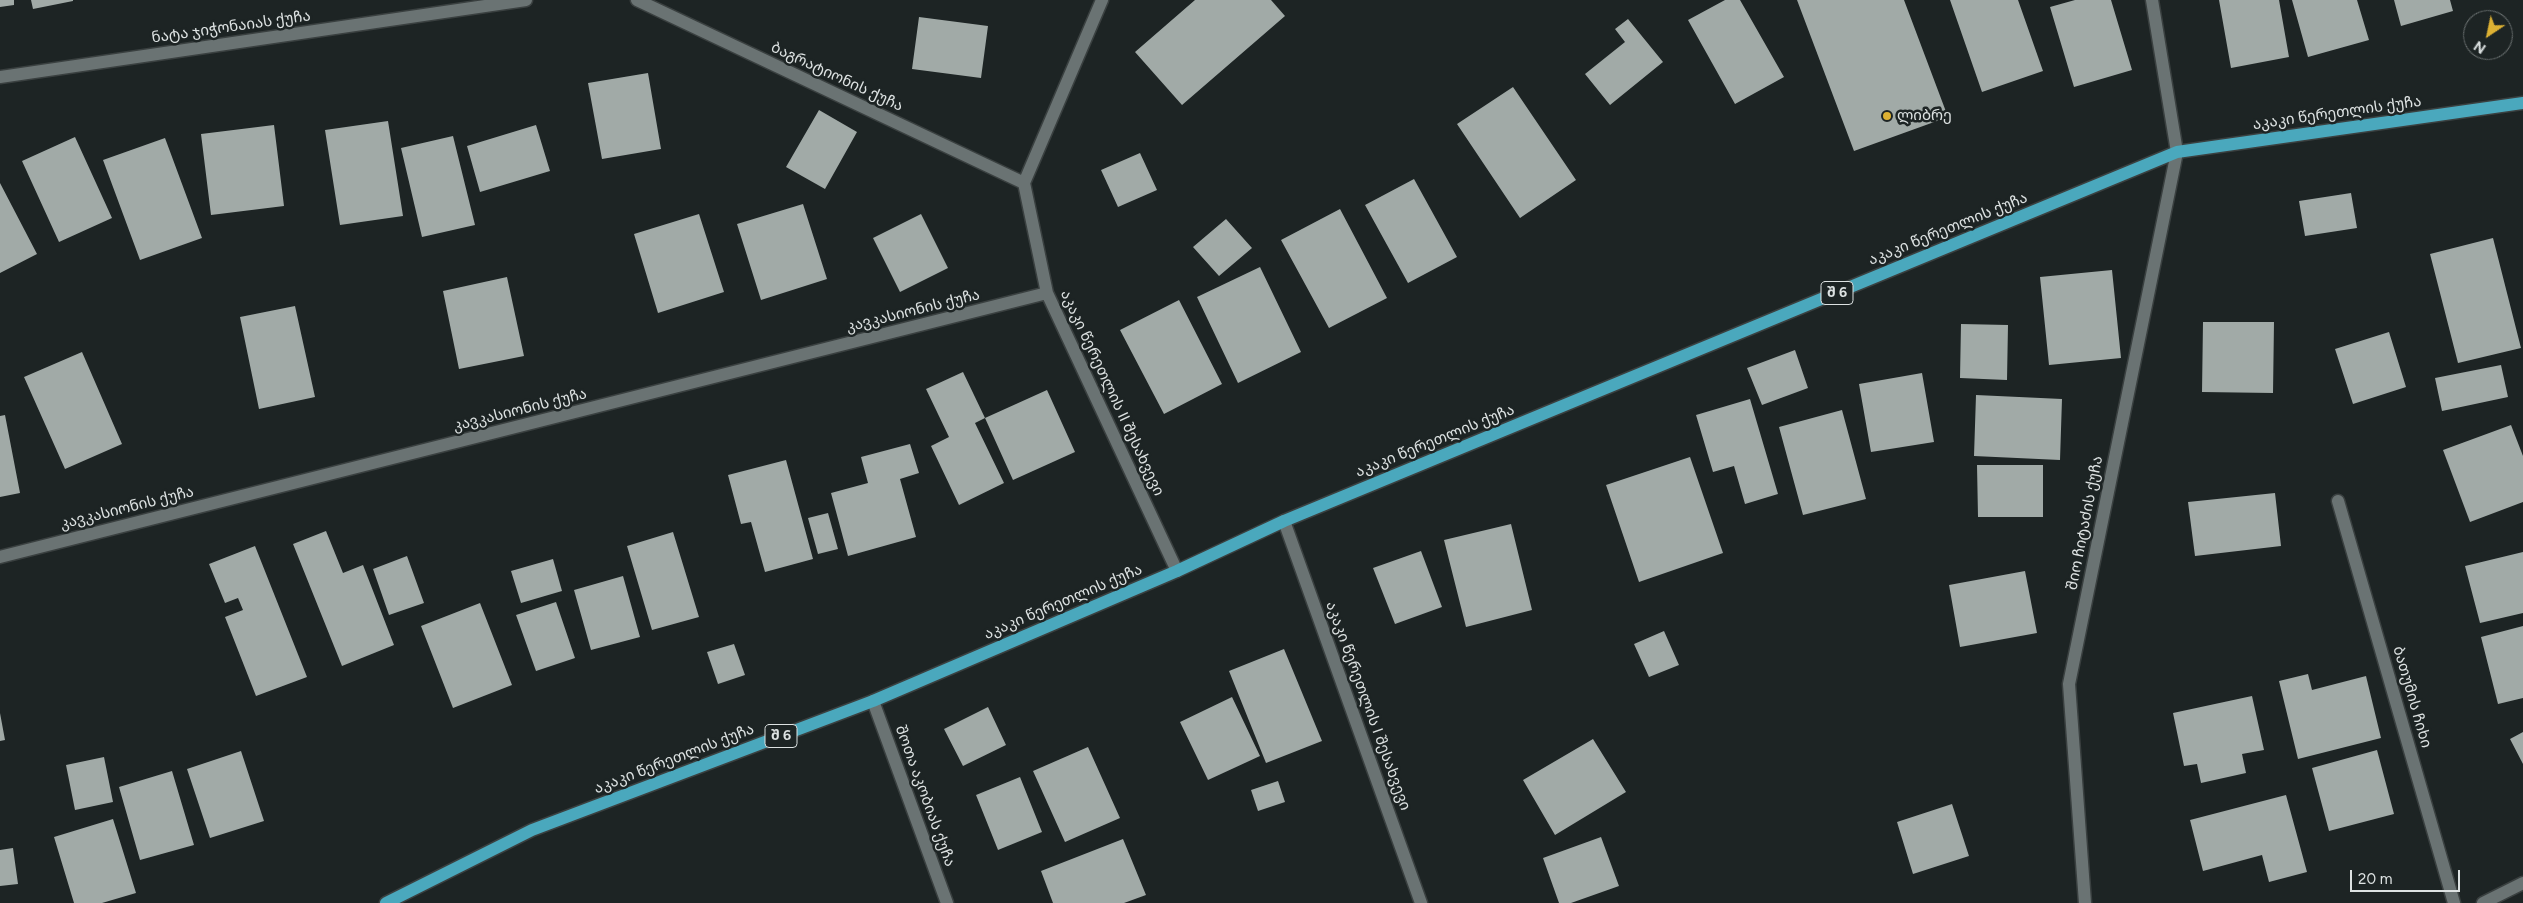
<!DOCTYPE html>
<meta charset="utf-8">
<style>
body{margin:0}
#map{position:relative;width:2523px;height:903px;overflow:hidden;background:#1d2424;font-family:Figtree,sans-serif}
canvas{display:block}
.north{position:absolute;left:2463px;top:10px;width:50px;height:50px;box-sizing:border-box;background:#1d2424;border:1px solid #6a7070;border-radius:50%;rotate:214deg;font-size:14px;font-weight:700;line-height:20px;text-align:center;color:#dde2e2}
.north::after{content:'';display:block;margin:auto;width:18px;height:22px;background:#ddb133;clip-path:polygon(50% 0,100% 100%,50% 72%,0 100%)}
.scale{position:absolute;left:2350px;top:870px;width:110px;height:22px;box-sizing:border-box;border:2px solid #dde2e2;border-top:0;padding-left:6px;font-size:15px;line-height:18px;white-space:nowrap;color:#dde2e2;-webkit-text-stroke:4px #1d2424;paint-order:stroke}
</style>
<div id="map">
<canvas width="2523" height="903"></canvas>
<div class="north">N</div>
<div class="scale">20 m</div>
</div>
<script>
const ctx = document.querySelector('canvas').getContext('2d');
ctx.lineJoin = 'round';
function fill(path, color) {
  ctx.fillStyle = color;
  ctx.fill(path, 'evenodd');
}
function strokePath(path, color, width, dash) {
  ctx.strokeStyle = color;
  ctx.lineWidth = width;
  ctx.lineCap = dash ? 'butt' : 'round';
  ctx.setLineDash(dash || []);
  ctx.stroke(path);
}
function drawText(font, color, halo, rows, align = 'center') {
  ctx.font = font + ' Figtree,"Noto Sans Georgian",sans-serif';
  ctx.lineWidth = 5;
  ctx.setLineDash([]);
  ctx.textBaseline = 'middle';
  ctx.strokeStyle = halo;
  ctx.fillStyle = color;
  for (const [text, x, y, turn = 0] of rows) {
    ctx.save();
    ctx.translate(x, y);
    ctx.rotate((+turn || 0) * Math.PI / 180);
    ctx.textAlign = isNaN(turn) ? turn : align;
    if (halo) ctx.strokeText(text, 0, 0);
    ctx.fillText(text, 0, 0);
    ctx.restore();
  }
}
fill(new Path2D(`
 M0,0H14V5L0,7Z
 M31,0H73V1L33,9Z
 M1195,0H1271L1285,16L1182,105L1135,52Z
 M1725,0H1740L1784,77L1735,104L1688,20Z
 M1797,0H1904L1948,117L1854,151Z
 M1950,0H2018L2043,71L1982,92Z
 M2075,0H2111L2132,70L2074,87L2050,7Z
 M2219,0H2279L2289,57L2231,68Z
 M2292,0H2357L2369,40L2308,57Z
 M2394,0H2450L2453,11L2401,26Z
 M919,17L988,26L981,78L912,69Z
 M1628,19L1663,62L1610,105L1585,74L1625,42L1615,29Z
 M648,73L661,149L602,159L588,83Z
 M1513,87L1576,180L1520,218L1457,124Z
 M819,110L857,132L825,189L786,167Z
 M388,121L403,216L340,225L325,130Z
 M274,125L284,206L211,215L201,134Z
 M536,125L550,171L480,192L467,146Z
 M453,136L475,225L422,237L401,148Z
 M75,137L112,218L59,242L22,161Z
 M165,138L202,238L140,260L103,160Z
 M1140,153L1157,190L1118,207L1101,170Z
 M1414,179L1457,257L1408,283L1365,205Z
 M0,183L37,254L0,273Z
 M2351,193L2357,228L2305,236L2299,201Z
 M803,204L827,279L761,300L737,224Z
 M1340,209L1387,298L1329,328L1281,240Z
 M699,214L724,292L658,313L634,234Z
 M921,214L948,268L900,292L873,238Z
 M1226,219L1252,248L1219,276L1193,247Z
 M2493,238L2521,348L2458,363L2430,254Z
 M1260,267L1301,352L1238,383L1197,297Z
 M2112,270L2121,358L2049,365L2040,277Z
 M507,277L524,356L459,369L443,291Z
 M1179,300L1222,384L1164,414L1120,330Z
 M295,306L315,397L259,409L240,317Z
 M2203,322H2274L2273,393L2202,392Z
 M1961,324L2008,325L2007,380L1960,378Z
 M2389,332L2406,387L2353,404L2335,349Z
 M1795,350L1808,388L1762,405L1747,368Z
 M82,352L122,444L65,469L24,377Z
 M2501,365L2508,397L2442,411L2435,378Z
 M963,372L985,418L975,423L1004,483L959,505L931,446L949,437L926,389Z
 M1922,373L1934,442L1871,452L1859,384Z
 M1047,390L1075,452L1013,480L985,418Z
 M1976,395L2062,399L2060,460L1974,456Z
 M1750,399L1778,494L1745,504L1734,466L1713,472L1696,415Z
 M1842,410L1866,499L1803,515L1779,427Z
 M5,415L20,493L0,497V416Z
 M2511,425L2523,456V502L2470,522L2443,450Z
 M910,444L919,473L900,479L916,537L848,556L831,493L868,483L861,457Z
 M1690,457L1723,553L1639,582L1606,485Z
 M786,460L813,559L765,572L751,522L741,524L728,475Z
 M1977,465H2043V517H1978Z
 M2275,493L2281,546L2195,556L2188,502Z
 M828,513L838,549L818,554L808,518Z
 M1511,524L1532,610L1466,627L1444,540Z
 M326,531L343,573L363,565L394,645L342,666L293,544Z
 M673,532L699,617L652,630L627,546Z
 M255,546L307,677L256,696L225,617L243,610L238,598L225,603L209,564Z
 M1421,551L1442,607L1395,624L1373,568Z
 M2523,552V613L2480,623L2465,566Z
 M407,556L424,603L389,615L373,569Z
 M553,559L562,591L521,603L511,571Z
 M2025,571L2037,633L1960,647L1949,585Z
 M623,576L640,637L591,650L574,590Z
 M556,602L575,658L536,671L516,615Z
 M480,603L512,685L453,708L421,626Z
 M2523,626V698L2498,704L2481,637Z
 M1664,631L1679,665L1649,677L1634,644Z
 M734,644L745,675L718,684L707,652Z
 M1284,649L1322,741L1266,763L1229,671Z
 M2308,674L2312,690L2366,676L2381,738L2298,759L2279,681Z
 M2252,696L2264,750L2242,754L2246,773L2201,783L2197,764L2184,766L2173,713Z
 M1232,697L1260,756L1208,780L1180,722Z
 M988,707L1006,745L963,766L944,729Z
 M0,713L5,740L0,741Z
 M2523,732V764L2510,739Z
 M1593,739L1626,792L1555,835L1523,780Z
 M1088,747L1120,818L1065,842L1033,771Z
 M2377,750L2394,814L2329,831L2312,768Z
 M241,751L264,821L210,838L187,769Z
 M104,757L113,802L75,810L66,765Z
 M172,771L194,845L140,860L119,787Z
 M1020,777L1042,832L998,850L976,795Z
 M1278,781L1285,802L1258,811L1251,790Z
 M2286,795L2307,872L2269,882L2262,855L2203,871L2190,820Z
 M1952,804L1969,856L1913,874L1897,822Z
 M113,819L136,893L102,903H74L54,837Z
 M1601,837L1619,886L1571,903H1559L1543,858Z
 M1123,839L1146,895L1124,903H1053L1041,871Z
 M13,848L18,884L0,886V850Z`), '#a1aaa7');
const street = new Path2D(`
 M637,0L1024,183
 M1102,0L1024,183L1047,293L1177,571
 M0,77L526,0
 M2338,501L2454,903
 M1284,521L1421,903
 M0,557L1047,293
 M873,701L947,903
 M2483,903L2523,883`);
const secondary = new Path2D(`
 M2085,903L2069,684L2177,152L2152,0`);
const primary = new Path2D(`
 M386,903L532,830L873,701L1177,571L1284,521L2177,152L2523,103`);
strokePath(street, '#3a4040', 15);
strokePath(secondary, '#3a4040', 15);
strokePath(primary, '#3a4040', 15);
strokePath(street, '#6a7373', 12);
strokePath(secondary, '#6a7373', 12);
strokePath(primary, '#4aa8bd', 12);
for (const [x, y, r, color] of [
 [1887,116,5,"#ddb133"]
]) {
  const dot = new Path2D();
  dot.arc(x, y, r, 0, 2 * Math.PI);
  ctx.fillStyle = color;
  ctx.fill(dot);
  strokePath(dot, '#1d2424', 2);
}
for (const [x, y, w] of [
 [1837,293,32],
 [781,736,32]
]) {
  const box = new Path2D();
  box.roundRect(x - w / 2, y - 11.5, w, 23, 4);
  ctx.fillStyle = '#1d2424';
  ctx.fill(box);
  strokePath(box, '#dde2e2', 1);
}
drawText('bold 14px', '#dde2e2', null, [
 ["შ 6",1837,293],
 ["შ 6",781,736]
]);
drawText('15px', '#dde2e2', '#1d2424', [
 ["ნატა ჯიჭონაიას ქუჩა",231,27,-8],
 ["ბაგრატიონის ქუჩა",837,77,25],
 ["აკაკი წერეთლის ქუჩა",2337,113,-8],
 ["აკაკი წერეთლის ქუჩა",1948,229,-22],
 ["კავკასიონის ქუჩა",913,311,-14],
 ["აკაკი წერეთლის II შესახვევი",1112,393,65],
 ["კავკასიონის ქუჩა",520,410,-14],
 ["აკაკი წერეთლის ქუჩა",1435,441,-22],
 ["კავკასიონის ქუჩა",127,508,-14],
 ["შიო ჩიტაძის ქუჩა",2085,523,-79],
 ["აკაკი წერეთლის ქუჩა",1063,602,-23],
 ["ბათუმის ჩიხი",2412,697,74],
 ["აკაკი წერეთლის I შესახვევი",1368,706,70],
 ["აკაკი წერეთლის ქუჩა",674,759,-21],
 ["შოთა აკობიას ქუჩა",925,796,70]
]);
drawText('15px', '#dde2e2', '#1d2424', [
 ["ლიბრე",1897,116]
], 'left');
</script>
